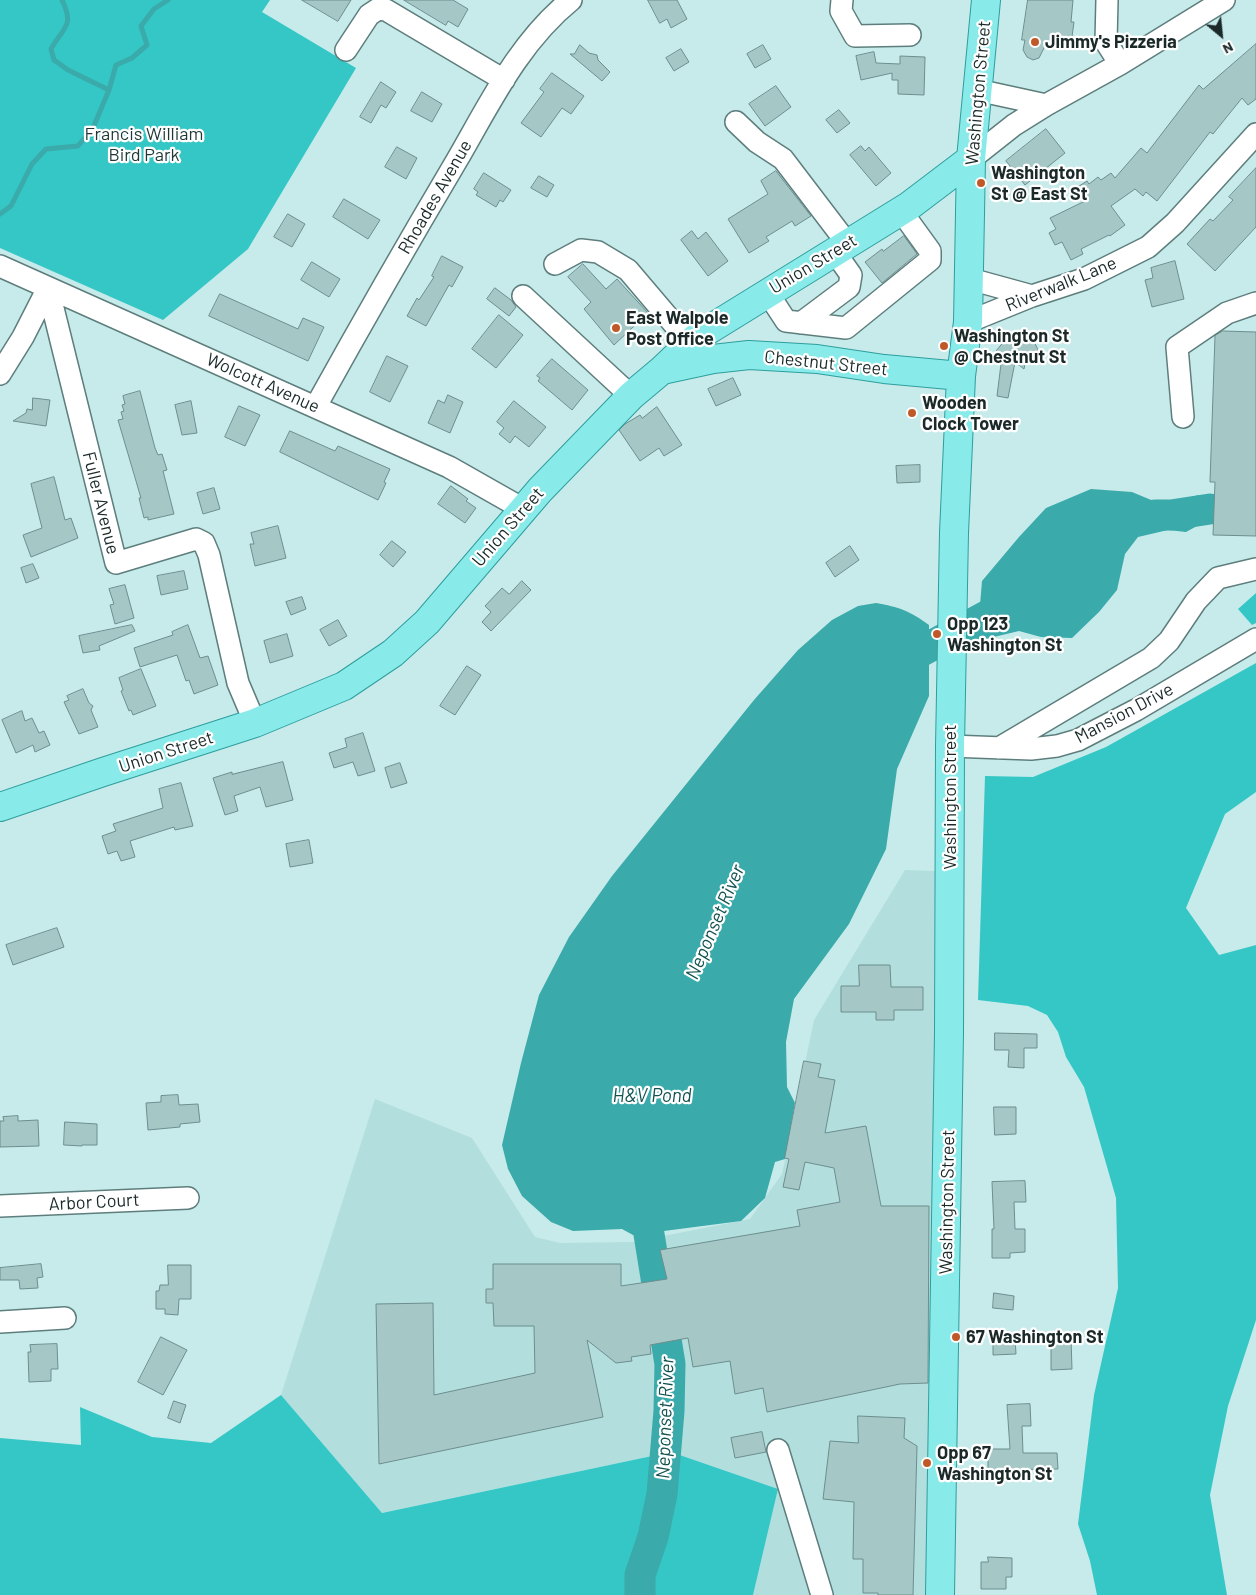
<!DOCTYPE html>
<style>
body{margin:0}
#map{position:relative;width:1256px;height:1595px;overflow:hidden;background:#c7ebea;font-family:Barlow,sans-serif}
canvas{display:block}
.north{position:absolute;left:1196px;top:10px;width:50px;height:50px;-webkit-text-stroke:4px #fff;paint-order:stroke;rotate:152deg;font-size:14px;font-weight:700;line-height:20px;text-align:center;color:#1b2929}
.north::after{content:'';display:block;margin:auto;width:18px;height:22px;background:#1b2929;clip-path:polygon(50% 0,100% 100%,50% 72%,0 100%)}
</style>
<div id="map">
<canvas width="1256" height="1595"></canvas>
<div class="north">N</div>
</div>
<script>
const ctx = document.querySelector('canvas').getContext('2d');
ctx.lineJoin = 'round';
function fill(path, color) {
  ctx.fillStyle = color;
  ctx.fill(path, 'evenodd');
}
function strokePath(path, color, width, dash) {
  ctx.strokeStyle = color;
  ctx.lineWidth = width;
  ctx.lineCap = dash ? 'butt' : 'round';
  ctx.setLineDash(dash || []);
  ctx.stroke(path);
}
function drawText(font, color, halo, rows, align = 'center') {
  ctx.font = font + ' Barlow,sans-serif';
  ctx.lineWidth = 4.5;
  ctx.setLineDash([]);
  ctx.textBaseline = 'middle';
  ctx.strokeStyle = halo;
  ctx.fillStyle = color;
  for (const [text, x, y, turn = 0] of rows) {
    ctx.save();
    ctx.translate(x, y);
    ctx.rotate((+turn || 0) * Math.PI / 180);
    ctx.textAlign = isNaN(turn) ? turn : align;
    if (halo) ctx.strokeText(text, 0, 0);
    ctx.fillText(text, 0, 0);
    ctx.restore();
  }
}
fill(new Path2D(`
 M905,870L935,871L937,986L934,1595H753L778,1489L671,1452L382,1513L281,1395L375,1099L472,1138L535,1237L560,1243L633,1242L750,1219L782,1174L814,1020Z`), '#b2dedd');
fill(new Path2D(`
 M0,0H270L262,12L356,68L248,249L163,320L0,248Z
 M1256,593V623L1252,625L1238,609Z
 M1256,663V792L1225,814L1186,908L1219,955L1256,945V1320L1228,1406L1210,1495L1227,1595H1097L1090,1561L1078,1524L1094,1395L1118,1288L1116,1198L1084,1087L1066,1057L1058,1032L1047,1015L1028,1006L978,1000L985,776L1033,777L1106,747Z
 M281,1395L382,1513L671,1452L778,1489L753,1595H0V1438L81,1445L80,1407L152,1437L211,1443Z`), '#35c7c6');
fill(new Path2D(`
 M1091,489L1132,492L1168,507L1198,495L1197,526L1186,532L1168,530L1138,537L1125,554L1117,590L1099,612L1072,638L1041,637L1019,631L977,641L982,581L1019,537L1046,508Z
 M876,603C899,607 910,611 929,625V696L897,769L886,849L849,924L794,999L786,1042L787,1087L795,1103L785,1159L775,1162L765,1198L741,1221L633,1235L622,1229L573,1231L551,1222L522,1196L508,1169L502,1145L521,1063L539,995L569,937L612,876L754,700L798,650L832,620L858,606Z`), '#3aaaaa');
strokePath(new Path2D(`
 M62,0C75,27 63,27 51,49L54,60L68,70L109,90
 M0,214L11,206L32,164L46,149L78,146L93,128L109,90L116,65L132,58L147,45L141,26L154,9L168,0`), '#3aaaaa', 5);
strokePath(new Path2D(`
 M1155,515H1171L1210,509
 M892,667L994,612L1013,594
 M640,1595V1575L653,1537L662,1494L669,1411L670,1364L642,1191`), '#3aaaaa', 31);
const building = new Path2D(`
 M302,0H351L338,21Z
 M404,0H453L468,9L458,27L448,21L446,25Z
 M648,0H677L687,19L671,28L667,19L660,23Z
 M1028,0H1073L1071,22H1074L1071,44L1047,42L1039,58L1033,60L1027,57L1023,50L1025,40H1022Z
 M1256,44V99L1248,105L1242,98L1213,134L1210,132L1157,201L1146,192L1143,196L1135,189L1111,206L1125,225L1110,236L1109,235L1081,249L1083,254L1071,260L1062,242L1055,245L1049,233L1056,229L1050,218L1085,201L1076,188L1087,181L1089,184L1098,177L1101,180L1111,173L1115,178L1141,148L1147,153L1199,85L1203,89Z
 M580,45L589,53L597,55L598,60L610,72L602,81L570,54H574Z
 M763,45L771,59L755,68L747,54Z
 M681,49L689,62L674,71L666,58Z
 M874,52L876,63L900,64V56L925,57L924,95L898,94V80H892V73L861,80L856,56Z
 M552,73L584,96L571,114L562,108L541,137L521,123L544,92L540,89Z
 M381,82L396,92L386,108L381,105L371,123L360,117Z
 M776,86L791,107L765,126L749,104Z
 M422,92L442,104L432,122L411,111Z
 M839,110L850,123L837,133L826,120Z
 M1046,129L1065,153L1025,185L1006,161Z
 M861,146L865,151L869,147L891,173L876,186L850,155Z
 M397,147L417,158L406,179L385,167Z
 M1256,168V227L1215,271L1187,244L1210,219L1213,221L1233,200L1229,197Z
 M776,171L811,216L795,226L792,221L766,237L769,241L749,253L728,219L768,194L761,181Z
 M484,173L511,190L503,202L500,200L496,207L476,195L478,192L474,189Z
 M539,176L554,185L547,197L531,188Z
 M344,199L380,220L368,239L333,217Z
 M288,214L305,224L292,247L274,237Z
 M692,231L698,239L706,232L728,261L708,276L681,240Z
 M904,236L917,254L882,283L865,262L882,249L883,251Z
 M442,256L463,267L452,287L449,285L426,326L407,316L417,298L419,300L434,277L432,276Z
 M1175,261L1184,299L1152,307L1145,280L1153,278L1151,268Z
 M312,262L340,279L329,297L301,280Z
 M583,264L606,289L617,279L648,313L614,345L584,309L591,302L568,277Z
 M495,288L511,300L516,307L509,316L487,299Z
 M220,294L298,329L303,318L324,327L308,361L209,316Z
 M499,315L523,335L496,368L472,349Z
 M1223,331L1256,332V536L1213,535L1215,482H1210L1215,336Z
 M1031,335L1040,354L1026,360L1024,369L1015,362L1008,398L997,396L1002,356L996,351L1005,340L1012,343Z
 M387,356L408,366L390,402L370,392Z
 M552,359L588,390L572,410L538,381L540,378L537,376Z
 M733,378L741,395L716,406L708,389Z
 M140,391L155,448L158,455L162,454L167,470L163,471L174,514L148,520V517L144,518L139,498H141L118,420L123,419L121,412L124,411L122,405L125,404L123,396Z
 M448,395L463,402L450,433L428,423L438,400L444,403Z
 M33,398L50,400L46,426L13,421L26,413L27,409L32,410Z
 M191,401L197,433L182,435L175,405Z
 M514,401L546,427L529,447L515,436L510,443L499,434L504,428L497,422Z
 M239,406L260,415L245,446L225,437Z
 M657,407L682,445L664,456L659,448L640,461L619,430L625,424L640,415L642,418Z
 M290,431L335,451L338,446L390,469L384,482L386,483L378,500L280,452Z
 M920,465V482L897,483L896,466Z
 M54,477L65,520L71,518L78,538L31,557L23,535L42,528L31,484Z
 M451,486L468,499L466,501L476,508L465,523L438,504Z
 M214,488L220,509L203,514L197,493Z
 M278,526L286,558L255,566L250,544H254L251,533Z
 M392,541L406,552L393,567L380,555Z
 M850,546L859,560L835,577L826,563Z
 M33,564L39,578L26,583L21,568Z
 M184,571L188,589L161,595L157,576Z
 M522,581L531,590L491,631L482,622L491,612L485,606L502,588L509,594Z
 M125,585L134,618L115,624L110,605L114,604L109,589Z
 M302,597L306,609L291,615L286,602Z
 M338,620L347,636L329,646L320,630Z
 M132,625L135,631L99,646L100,650L83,653L79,636Z
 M188,625L200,658L208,656L218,685L194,694L189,680L186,681L177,655L140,667L134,648L173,635L172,632Z
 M287,634L293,656L270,663L264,641Z
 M467,666L481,675L455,715L440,706Z
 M141,669L156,706L133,715L131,710L129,711L121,691L123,690L119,678Z
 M83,689L89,703L93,706L91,710L98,727L79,734L64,702L69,700L67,696Z
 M22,711L25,721L32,718L39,733L44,731L50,745L35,752L33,745L16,753L2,720Z
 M363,733L375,771L358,776L353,762L334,768L329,753L347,747L345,739Z
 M283,762L293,800L266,807L260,787L234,796L238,811L225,815L213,778L232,772V774Z
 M400,763L407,783L391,788L385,768Z
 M181,783L193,826L175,830L174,827L130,841L135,857L121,861L117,851L108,854L102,836L116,831L113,824L163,808L159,789Z
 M309,840L313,863L290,867L286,844Z
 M57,928L64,947L13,965L6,945Z
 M859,965H890L891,987H923V1010H894V1020H876V1012H841V986H859Z
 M995,1033L1037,1034V1048H1024V1068L1008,1067L1009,1050H995Z
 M804,1061L821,1064L818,1077L835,1080L825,1133L866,1126L881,1206H929L928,1383L900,1384L767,1412L763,1388L735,1394L730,1361L693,1367L688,1338L650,1345L651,1354L631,1357L632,1361L616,1363L587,1340L603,1417L379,1464L376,1304L433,1303L434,1395L535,1373L534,1326H494L493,1303H486V1289H493V1264H621V1286L667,1279L660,1250L800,1226L797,1210L840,1202L834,1168L805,1162L799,1190L783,1187L789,1159L785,1158Z
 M178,1095L179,1105L198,1104L200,1122L180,1124V1127L148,1130L146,1103L161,1102V1096Z
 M994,1107H1016V1134L995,1135Z
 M18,1116V1121L38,1120L39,1146L0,1147V1121H4L3,1117Z
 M65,1122L97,1124V1145H82V1146L64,1145Z
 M1025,1181L1026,1202H1014L1015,1229H1025V1252L1010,1253V1258H992V1229H994L992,1182Z
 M41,1264L43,1277L37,1278L38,1288L20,1289L19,1280H0V1268Z
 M168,1265H191V1299H179L178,1315L165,1314V1309H156V1291H159L160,1285H168Z
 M994,1293L1014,1296L1013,1310L993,1308Z
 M161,1337L187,1350L163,1395L138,1382Z
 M1015,1338L1016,1354L993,1355V1339Z
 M1071,1339L1072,1369L1051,1370V1340Z
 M57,1344L58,1369H51V1381L29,1382L28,1352H31L30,1345Z
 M174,1401L186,1405L180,1423L168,1418Z
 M1030,1404L1031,1426H1022L1023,1453H1057L1058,1469L988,1470V1449H1010L1007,1405Z
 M858,1416L905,1418L904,1438L917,1446L913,1595H878V1593H863V1559H853L854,1502L823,1499L830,1441L858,1443Z
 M762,1432L766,1452L735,1458L731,1438Z
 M988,1557L1012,1558V1577H1006V1589H981V1562H988Z`);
fill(building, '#a5c8c7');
strokePath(building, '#6d8e8e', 1);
const minor = new Path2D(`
 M842,0L841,11L855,36L910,35
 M1107,0L1106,42L1120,64
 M346,50L369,15L378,9L386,10L504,80
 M977,90L1046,105
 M736,122L757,142L783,159L847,243
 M971,159L1014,125L1046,105L1120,64L1224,0
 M555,264L581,250L598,252L628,270L690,343
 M0,266L449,467L523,509
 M970,279L1032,296
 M48,288L116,563L196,539L204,543L209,555L238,683L255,723
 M767,292L786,321L846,328L930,260V251L901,211
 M523,296L631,396
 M968,322L1032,296L1084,279L1148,247L1175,223L1256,134
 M801,323L849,287L851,275L834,251
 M0,374L23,337L48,288
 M316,406C362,323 409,241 457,160C490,103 519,42 571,0
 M1183,417L1177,347L1227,313L1256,303
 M950,746L1031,749L1057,746L1078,740L1136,710L1256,639
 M999,748L1151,658L1169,641L1196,601L1218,578L1256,569
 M0,1206L188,1198
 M0,1322L65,1318
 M778,1450L822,1595`);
const major = new Path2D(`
 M662,370L713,359L749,355L817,359L884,369L961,376
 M0,807L103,772L255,723L344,686L393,653L427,622L540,490L631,396L662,370L697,337L909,206L971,159
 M940,1595L949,1033L950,746L954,533L961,376L968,322L971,159L986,0`);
strokePath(minor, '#5d7e7d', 24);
strokePath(major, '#2e9e9d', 30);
strokePath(minor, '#fff', 21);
strokePath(major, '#88ebea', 28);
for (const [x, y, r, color] of [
 [1035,42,5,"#bf5a28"],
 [981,183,5,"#bf5a28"],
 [616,328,5,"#bf5a28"],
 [944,346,5,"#bf5a28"],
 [912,413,5,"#bf5a28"],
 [937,634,5,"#bf5a28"],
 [956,1337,5,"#bf5a28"],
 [927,1463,5,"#bf5a28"]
]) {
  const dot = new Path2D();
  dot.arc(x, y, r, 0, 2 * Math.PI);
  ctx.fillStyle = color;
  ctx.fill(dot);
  strokePath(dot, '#fff', 2);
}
drawText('bold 18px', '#1b2929', '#fff', [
 ["Jimmy's Pizzeria",1045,42],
 ["Washington",991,173],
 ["St @ East St",991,194],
 ["East Walpole",626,318],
 ["Post Office",626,339],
 ["Washington St",954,336],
 ["@ Chestnut St",954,357],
 ["Wooden",922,403],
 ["Clock Tower",922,424],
 ["Opp 123",947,624],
 ["Washington St",947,645],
 ["67 Washington St",966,1337],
 ["Opp 67",937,1453],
 ["Washington St",937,1474]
], 'left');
drawText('18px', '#1b2929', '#fff', [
 ["Washington Street",978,93,-85],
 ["Rhoades Avenue",435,197,-60],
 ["Union Street",813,264,-31],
 ["Riverwalk Lane",1061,284,-22],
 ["Chestnut Street",826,363,6],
 ["Wolcott Avenue",263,383,24],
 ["Fuller Avenue",101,503,76],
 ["Union Street",508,527,-49],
 ["Mansion Drive",1124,713,-28],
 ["Union Street",166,752,-18],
 ["Washington Street",950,797,-90],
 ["Arbor Court",94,1202,-3],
 ["Washington Street",947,1202,-89]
]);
drawText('18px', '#1f3837', '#fff', [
 ["Francis William",144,134],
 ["Bird Park",144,155]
]);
drawText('italic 19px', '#125251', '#fff', [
 ["Neponset River",715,922,-67],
 ["H&V Pond",652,1096],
 ["Neponset River",665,1418,-88]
]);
</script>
